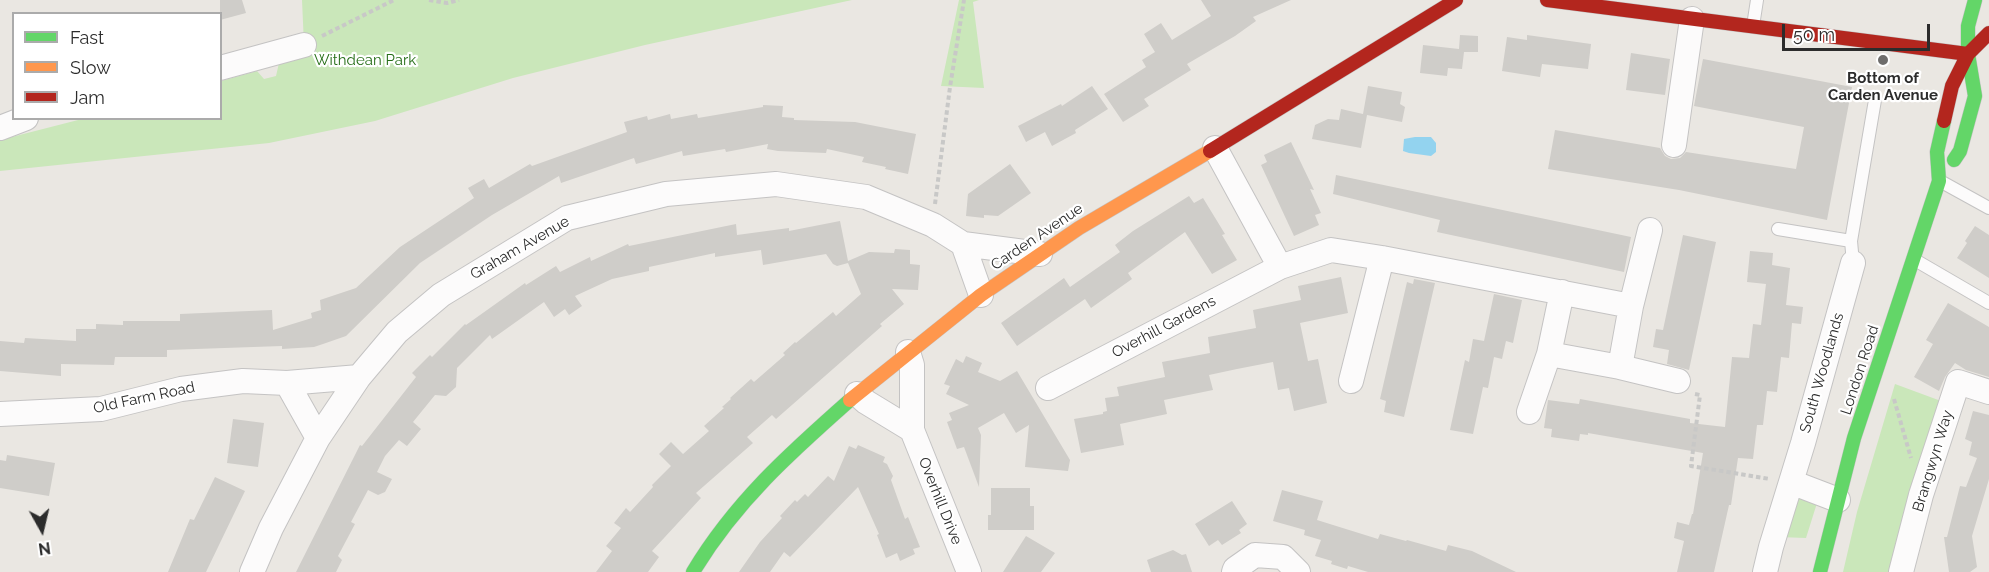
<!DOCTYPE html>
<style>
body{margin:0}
#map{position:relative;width:1989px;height:572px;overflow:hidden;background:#eae7e2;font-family:Raleway,sans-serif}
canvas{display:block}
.legend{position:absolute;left:12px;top:12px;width:210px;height:108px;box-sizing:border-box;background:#fff;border:2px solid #ababab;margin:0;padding:8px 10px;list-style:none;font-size:18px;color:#2c2c2c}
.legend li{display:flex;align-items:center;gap:12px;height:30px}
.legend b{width:30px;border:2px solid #ababab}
.north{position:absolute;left:12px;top:500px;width:60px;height:60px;-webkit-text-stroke:4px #fff;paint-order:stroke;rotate:172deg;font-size:16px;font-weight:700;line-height:24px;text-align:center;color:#2c2c2c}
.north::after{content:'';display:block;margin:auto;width:21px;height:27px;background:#2c2c2c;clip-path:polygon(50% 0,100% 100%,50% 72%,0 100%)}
.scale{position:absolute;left:1782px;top:24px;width:148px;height:27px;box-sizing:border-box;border:3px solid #2c2c2c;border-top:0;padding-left:8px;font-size:18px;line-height:21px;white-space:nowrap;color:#2c2c2c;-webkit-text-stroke:4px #fff;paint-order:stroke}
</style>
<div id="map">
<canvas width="1989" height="572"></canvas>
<ul class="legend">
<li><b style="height:8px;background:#63d668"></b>Fast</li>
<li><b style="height:8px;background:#ff974d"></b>Slow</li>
<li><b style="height:8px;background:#b3261e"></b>Jam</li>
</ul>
<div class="north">N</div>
<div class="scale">50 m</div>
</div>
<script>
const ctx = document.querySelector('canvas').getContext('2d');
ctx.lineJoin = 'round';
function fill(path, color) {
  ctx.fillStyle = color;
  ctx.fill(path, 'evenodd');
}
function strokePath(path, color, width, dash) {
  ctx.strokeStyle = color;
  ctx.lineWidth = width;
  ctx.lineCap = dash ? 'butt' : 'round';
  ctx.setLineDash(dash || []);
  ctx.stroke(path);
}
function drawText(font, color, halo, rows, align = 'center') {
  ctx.font = font + ' Raleway,sans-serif';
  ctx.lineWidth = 4.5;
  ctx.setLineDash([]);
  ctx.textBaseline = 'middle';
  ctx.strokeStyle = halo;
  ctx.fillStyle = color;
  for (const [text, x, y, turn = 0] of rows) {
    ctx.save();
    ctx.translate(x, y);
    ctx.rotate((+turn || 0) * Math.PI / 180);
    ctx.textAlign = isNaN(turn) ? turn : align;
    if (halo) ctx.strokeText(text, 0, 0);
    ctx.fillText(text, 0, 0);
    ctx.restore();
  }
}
fill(new Path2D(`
 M302,0H852L645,45L513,78L375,121L269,143L0,171V140L82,119L220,118L221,81L257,71L264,79L276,76L279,63L304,45Z
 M959,0H979L973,2L984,88L941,86Z
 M1895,384L1941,401L1891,572H1843L1857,512Z
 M1800,495L1817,503L1806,538L1779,537Z`), '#cae7ba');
fill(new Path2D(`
 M1415,137H1431L1436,143V152L1431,156L1409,153L1403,151L1404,139Z`), '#93d3ef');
fill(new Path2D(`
 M220,0H242L246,13L220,20Z
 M1201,0H1291L1253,17L1256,21L1235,36L1187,64L1191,70L1144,99L1149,106L1123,122L1104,94L1146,67L1142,60L1155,52L1144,34L1161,23L1172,40L1211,16Z
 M1460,35L1478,36V52H1464L1462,69L1448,68L1447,76L1420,73L1423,45L1459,49Z
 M1527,35L1591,44L1588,69L1542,64L1540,77L1502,71L1507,37L1527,40Z
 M1631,53L1670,59L1665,95L1626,90Z
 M1703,59L1852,87L1827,220L1679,190L1548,169L1555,130L1660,148L1665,156L1671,159L1680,158L1686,152L1796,169L1804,127L1694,106Z
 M1092,86L1108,109L1075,130L1076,133L1052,146L1045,132L1026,142L1018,126L1061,104L1062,106Z
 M1368,86L1402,92L1400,104L1405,107L1402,122L1367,115L1361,148L1312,139L1315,125L1328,119L1339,120L1341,109L1363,114Z
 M763,105L783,106L782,117L794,118V120L855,122L916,134L908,174L885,169L886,167L862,162L864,157L827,149L826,153L778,151L767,149L768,144L726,152L725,149L683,156L682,151L636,164L634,158L561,183L559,176L492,215L420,263L346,336L323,344L314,347L282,349V346L167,350V357H115L114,365L61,364V376L0,371V341L24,343L25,338L76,341V329H96V324L123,325V321H180V314L272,310L273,330L312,318L311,313L321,310L320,300L356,288L400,247L474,198L468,188L484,179L489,188L530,164L532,166L627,132L624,122L647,116L648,120L670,114L671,119L697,114L698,118L763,107Z
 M1291,142L1314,190L1310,189L1321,213L1315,215L1319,225L1294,236L1261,165L1267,162L1264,155Z
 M1010,164L1031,193L998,216L984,215V218L966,216L968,194Z
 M1336,175L1631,237L1624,272L1437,232L1440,220L1333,194Z
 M1189,196L1194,203L1203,198L1225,234L1222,235L1237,260L1212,274L1185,232L1128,273L1132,279L1091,308L1085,299L1017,346L1001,323L1064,278L1070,287L1120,252L1115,245L1133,231Z
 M840,221L848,261L869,252L894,253L895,249L910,250V264L920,265L918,290L892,289L904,304L880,324L882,326L776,419L772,415L747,437L753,443L696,493L701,498L652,551L659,557L648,572H596L612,551L606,546L621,528L614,523L626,508L630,512L653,487L652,485L671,466L659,454L671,442L683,454L709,431L704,426L724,408L722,407L731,399L730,398L751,379L754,382L785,355L783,353L795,342L796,343L833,312L836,316L861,294L848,263L837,266L833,264L826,254L763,265L761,250L715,257V253L649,267V271L612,279L575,296L582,306L569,315L565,309L554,317L544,302L492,339L490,335L457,368L456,387L446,396L435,395L413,422L421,429L407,446L399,440L385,456L377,472L392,479L385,492L378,495L368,490L351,522L355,524L338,556L342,560L336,572H296L360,445L362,446L416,377L412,373L430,355L432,357L465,324L466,325L525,283L526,285L556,266L560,272L590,257L591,261L628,244L629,246L736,224L737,235L789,228V231Z
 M1975,226L1989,235V278L1957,258L1967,243L1965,241Z
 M1683,235L1716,242L1689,370L1667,364L1669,350L1653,347L1656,329L1663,330Z
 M1750,251L1773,253L1772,265L1790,268L1786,305L1803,307L1801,324L1792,323L1789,358L1781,357L1777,392L1767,391L1763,425H1757L1753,459L1738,458L1731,505H1729L1714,572H1677L1684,541L1674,538L1677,522L1689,525L1692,514H1693L1703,453L1588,433V435L1580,434L1579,441L1551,437L1552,429L1544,428L1548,400L1579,404L1580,399L1690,419V423L1725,427L1732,357L1749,358L1753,324L1761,325L1766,284L1747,282Z
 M1341,277L1348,313L1300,323L1308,361L1318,359L1327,403L1294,411L1289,388L1278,390L1273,362L1237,369L1209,375L1213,390L1164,400L1167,414L1120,424L1124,445L1081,453L1074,419L1103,414V412L1107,411L1105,398L1119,396L1117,387L1165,377L1162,362L1210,353L1208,337L1256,328L1253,310L1301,300L1298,286Z
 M1414,279L1435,283L1404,417L1384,412L1386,401L1380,399L1407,282L1413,284Z
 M1494,294L1522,300L1513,343L1506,341L1502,359L1494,357L1488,388L1483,387L1473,434L1450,430L1465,360L1469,362L1473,339L1484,341Z
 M1948,303L1989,327V377L1966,370L1955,363L1945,377L1939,391L1914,377L1933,344L1926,340Z
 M966,356L982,363L978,372L1000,381L1017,371L1070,460L1068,471L1025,467L1029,425L1016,433L1004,413L978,428L981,435L979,487L964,447L957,449L947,422L952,420L949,413L969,405L946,394L950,386L944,384L956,359L963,363Z
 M1973,411L1989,415V479L1972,536L1977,567L1970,572H1949L1944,537H1947L1960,486L1966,487L1977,458L1969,455L1972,442L1965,439Z
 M233,419L264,423L258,467L227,463Z
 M858,445L885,457L883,462L887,464L893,476L891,480L905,519L908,517L920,547L913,549L915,554L900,561L897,553L886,558L877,535L879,534L858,487L790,557L784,552L770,572H739L760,542L782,518L780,516L795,500L797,502L805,494L808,497L828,476L834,481L849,446L856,449Z
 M7,455L55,463L49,496L0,488V460L6,461Z
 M215,477L245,491L206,572H168L190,519L194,520Z
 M991,488H1030V506H1034V530H988V515H991Z
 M1282,490L1323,501L1317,520L1378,539L1380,534L1406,541L1407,540L1446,551L1448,545L1472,551L1516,572H1368L1348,566L1347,569L1331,564L1332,561L1315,556L1321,540L1304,535L1305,530L1273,521Z
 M1232,501L1247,524L1239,530L1241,533L1222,545L1218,540L1209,546L1195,524Z
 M1026,536L1055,553L1041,572H1003Z
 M1173,550L1182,555L1186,554L1192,572H1151L1147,560Z`), '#cfcdc9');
const lane = new Path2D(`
 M1753,26L1757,0
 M1940,181L1989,208
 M1778,229L1851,241
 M1915,260L1989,303
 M1853,263L1851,241L1875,100`);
const street = new Path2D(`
 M220,68L304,45
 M0,128L26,118
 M1674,145L1692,19
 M1215,148L1280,267L1331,250L1382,258L1631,306L1620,367L1549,354L1562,292
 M963,244L1040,254
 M1631,306L1650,230
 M908,352L912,365V430
 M1620,367L1678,381
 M1351,381L1382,258
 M287,383L318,438
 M1048,388L1280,267
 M857,394L866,402L912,430L969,572
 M1529,412L1549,354
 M0,414L101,409L181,389L243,381L287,383L359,377
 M1791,482L1838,500
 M252,572L271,528L318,438L359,377L397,332L441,295L567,218L666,194L776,184L866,197L933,225L963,244L981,295
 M1234,572L1235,569L1255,555L1283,557L1298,572
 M1765,572L1771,547L1803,443L1853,263
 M1901,572L1921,495L1958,382L1989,392`);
const fast = new Path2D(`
 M1954,160L1960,151L1975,96L1968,54V26L1975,0
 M693,572C735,502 790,453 850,400
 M1820,572L1854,438L1939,181L1937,152L1944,121`);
const slow = new Path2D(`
 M850,400L981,295L1079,228L1210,151`);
const jam = new Path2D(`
 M1547,0L1968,54
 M1944,121L1952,86L1968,54L1989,33
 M1210,151L1456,0`);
strokePath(lane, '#c4c3c3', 14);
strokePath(street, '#c4c3c3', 26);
strokePath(fast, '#c4c3c3', 15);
strokePath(slow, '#c4c3c3', 15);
strokePath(jam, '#c4c3c3', 15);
strokePath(new Path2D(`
 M429,0L447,3L459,0
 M322,36L394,0
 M935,204L950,87L964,0
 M1695,394L1700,395L1691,466L1770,479
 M1894,399L1911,458`), '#c8c8c7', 4, [4.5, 3]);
strokePath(lane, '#fcfbfb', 12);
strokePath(street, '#fcfbfb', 24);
strokePath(fast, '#63d668', 14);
strokePath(slow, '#ff974d', 14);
strokePath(jam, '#b3261e', 14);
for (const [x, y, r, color] of [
 [1883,60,6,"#6e6d6c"]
]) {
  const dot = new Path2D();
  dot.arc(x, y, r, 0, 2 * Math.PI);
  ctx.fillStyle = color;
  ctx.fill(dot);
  strokePath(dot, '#fff', 2);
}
drawText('15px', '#266e18', '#fff', [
 ["Withdean Park",365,60]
]);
drawText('bold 15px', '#2c2c2c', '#fff', [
 ["Bottom of",1883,78],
 ["Carden Avenue",1883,95]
]);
drawText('15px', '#2c2c2c', '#fff', [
 ["Carden Avenue",1037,237,-34],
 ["Graham Avenue",520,248,-30],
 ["Overhill Gardens",1164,327,-28],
 ["London Road",1860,370,-72],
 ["South Woodlands",1822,373,-74],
 ["Old Farm Road",144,398,-12],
 ["Brangwyn Way",1933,461,-73],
 ["Overhill Drive",940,501,68]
]);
</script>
